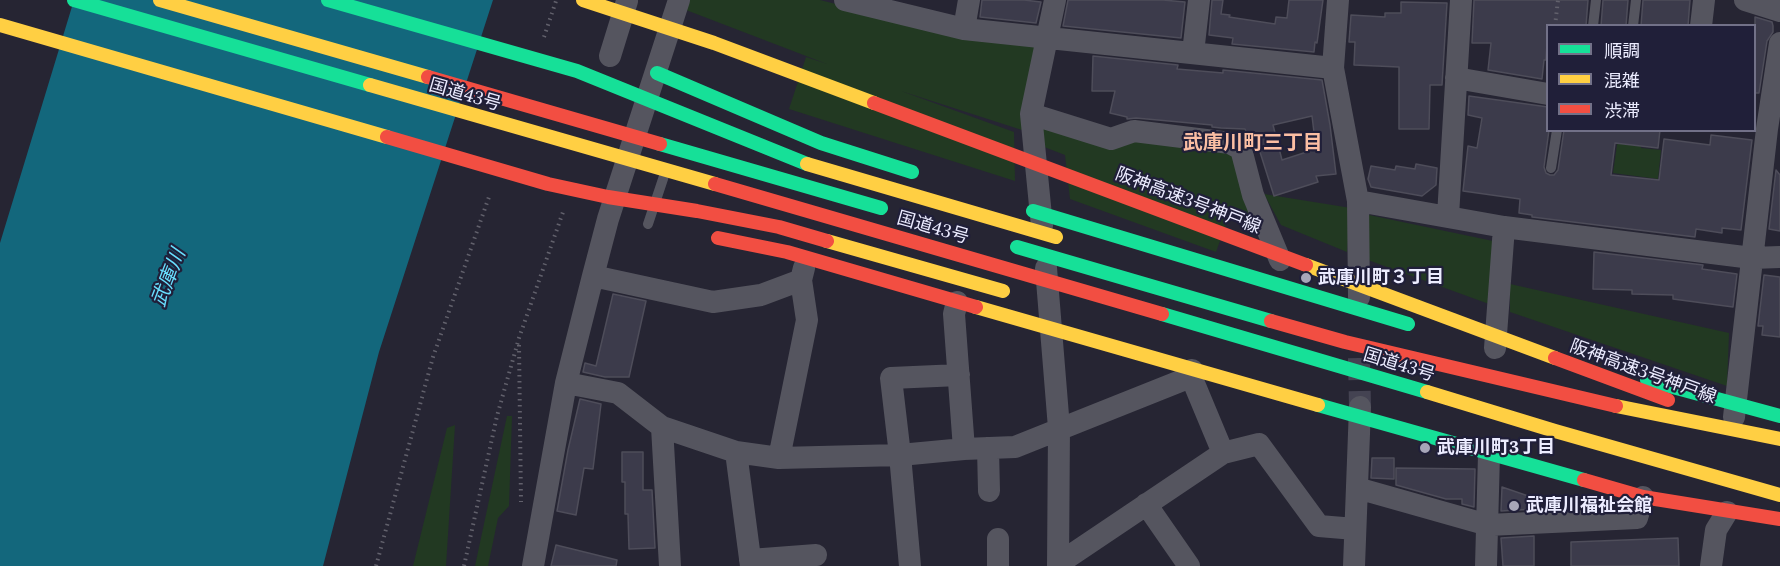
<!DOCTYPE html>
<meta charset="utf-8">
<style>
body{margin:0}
#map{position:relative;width:1780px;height:566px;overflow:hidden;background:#262533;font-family:Lora,"Noto Sans JP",serif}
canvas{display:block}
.legend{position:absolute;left:1546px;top:24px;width:210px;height:108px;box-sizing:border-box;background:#201f39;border:2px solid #727188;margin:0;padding:8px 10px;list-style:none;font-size:18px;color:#ececff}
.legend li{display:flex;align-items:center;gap:12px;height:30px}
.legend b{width:30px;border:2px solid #727188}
</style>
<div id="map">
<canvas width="1780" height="566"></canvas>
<ul class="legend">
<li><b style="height:8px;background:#16e098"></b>順調</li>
<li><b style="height:8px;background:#ffcf43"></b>混雑</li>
<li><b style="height:8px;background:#f24e42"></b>渋滞</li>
</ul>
</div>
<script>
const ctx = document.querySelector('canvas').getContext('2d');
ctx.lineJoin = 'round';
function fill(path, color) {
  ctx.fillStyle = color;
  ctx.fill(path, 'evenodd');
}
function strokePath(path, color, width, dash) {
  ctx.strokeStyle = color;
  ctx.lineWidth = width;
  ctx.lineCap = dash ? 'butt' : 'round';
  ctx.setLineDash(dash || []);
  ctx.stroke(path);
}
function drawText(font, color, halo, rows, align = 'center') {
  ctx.font = font + ' Lora,"Noto Sans JP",serif';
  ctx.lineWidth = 4.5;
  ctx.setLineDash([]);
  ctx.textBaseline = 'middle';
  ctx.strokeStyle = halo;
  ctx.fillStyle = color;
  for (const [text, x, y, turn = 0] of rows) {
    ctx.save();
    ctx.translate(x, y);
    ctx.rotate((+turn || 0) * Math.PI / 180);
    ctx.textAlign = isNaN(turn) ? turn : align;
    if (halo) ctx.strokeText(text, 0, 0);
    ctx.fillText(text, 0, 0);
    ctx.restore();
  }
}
fill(new Path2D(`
 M690,0H820L962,36L1036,42L1025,131L901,91L1014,132L1015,181L789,109L806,57L827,64L686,10Z
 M1041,126L1132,137L1237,154L1255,226L1229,216L1216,252L1070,199L1065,155L1039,145Z
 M1619,131H1643L1641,148L1661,150L1658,179L1613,173Z
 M1264,194L1351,208L1347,252L1281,225Z
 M1369,215L1493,241L1489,304L1368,260Z
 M1510,284L1729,333L1727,386L1510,312Z
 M507,416H512L509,506L498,518L488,566H475Z
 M455,425L446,566H413L447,428Z`), '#223922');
fill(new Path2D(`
 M74,0H493L379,352L323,566H0V243Z`), '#13677c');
const building = new Path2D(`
 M982,0H1024L1041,2L1036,23L980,17Z
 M1068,0H1163L1185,2L1181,38L1063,26Z
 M1212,0H1223L1221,14L1230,15L1229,17L1275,24L1276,17L1287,18L1289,0H1323L1317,43L1315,42L1314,52L1232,44L1233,38L1209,35Z
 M1474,0H1588L1586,26H1548L1546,60H1544L1542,79L1488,70L1491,43H1472Z
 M1603,0H1628L1626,26H1601Z
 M1643,0H1690L1688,26H1641Z
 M1401,2L1447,3L1442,85H1430L1429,129H1399V67L1354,65L1355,42H1349L1351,15L1385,17V13H1401Z
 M1755,17L1772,22L1773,26V32L1767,41L1759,93H1755Z
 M1093,56L1178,65L1177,69L1223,73V70L1322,80L1330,125L1336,174L1316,176L1318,182L1274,196L1259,149L1255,150L1245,129L1221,128L1212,127V125L1136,118L1127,119V117L1110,113L1115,91H1092ZM1312,116L1316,149L1282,160L1273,125Z
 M1469,96L1548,107V130H1549L1544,167L1546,173L1550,175H1554L1558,170L1564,130H1660L1658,148L1615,143L1611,175L1659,180L1664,139L1710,145L1711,135L1752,140L1741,230L1722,228V233L1696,229L1695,237L1532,217V215L1519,213L1520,199L1463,191L1468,146L1477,148L1482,118L1468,115Z
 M1416,164L1437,168L1436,185L1422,196L1371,187L1368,179L1371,166L1395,170L1396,166L1415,169Z
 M1776,170L1780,175V231L1769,229Z
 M1594,252L1703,265L1702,269L1737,274L1733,307L1673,299V295L1632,294V290L1593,289Z
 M1764,275L1780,277V337L1762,335L1763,326H1758Z
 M613,294L646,301L629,377H605L583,372L585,363L596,366Z
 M580,399L601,404L593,469L584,468L576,515L557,511L568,450Z
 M622,452H643V490H652L655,548L629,549L628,514H625V482H622Z
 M1372,458H1394V479L1371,478Z
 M1396,468L1475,469L1474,507L1462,504V499H1446L1396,485Z
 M1502,487L1534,498V509L1501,511Z
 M1534,536V566H1503L1501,538Z
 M1678,538L1679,566H1571V542Z
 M556,545L617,560L616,566H551Z`);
fill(building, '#3c3b4b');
strokePath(building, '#4e4d5a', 1.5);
strokePath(new Path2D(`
 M1359,358L1360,407`), '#444352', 22, [22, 11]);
strokePath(new Path2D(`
 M1555,26L1558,0
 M544,37L556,1
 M519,345L521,502
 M376,566L433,357L490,194
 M464,566L497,416L519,338L563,212`), '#62616c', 4, [1.5, 4.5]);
strokePath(new Path2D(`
 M1593,26L1596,0
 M1633,26L1636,0
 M1551,168L1557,130
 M648,224L665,173`), '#55555f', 10);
strokePath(new Path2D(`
 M845,0L964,29L1333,68
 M1338,0L1333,68L1358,201L1359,297
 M1745,0L1780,11
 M1701,26L1704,0
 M964,29L969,0
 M1193,53L1199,0
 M610,56L627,1
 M1456,78L1548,94
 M1031,114L1111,139L1134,131L1230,143L1241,149L1253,195L1280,260
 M1358,201L1504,227L1752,258L1780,257
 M1448,216L1461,0
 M1042,226L1031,114L1055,0
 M1046,268L1059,428L1058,566
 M593,276L713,302L761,295L801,280
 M957,302L954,314L964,449
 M1495,348L1504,227
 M1192,370L1193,381L1223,453
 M566,383L618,393L662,427L736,452L779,458L900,455L964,449L1015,447L1183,380L1192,370
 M1734,417L1767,129L1780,43
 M662,427L670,566
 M988,448L989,491
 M736,452L751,566
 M779,458L807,320L801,280L804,268
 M1357,488L1488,525L1637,518L1643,497
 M1146,504L1189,566
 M998,539V566
 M750,560L816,555
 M1058,564L1223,453L1259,444L1319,526L1355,529
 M533,566L566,383L593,276L608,219L679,0
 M910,566L900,455L891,378L959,375
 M1354,566L1360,407
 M1486,566L1489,454
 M1711,566L1716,530L1727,512`), '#55555f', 22);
strokePath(new Path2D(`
 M74,0L370,85
 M328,0L577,71L807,164
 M657,73L821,143L912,172
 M660,144L881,208
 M1033,211L1408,324
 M1017,247L1271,321
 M1162,314L1427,392
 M1647,380L1780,416
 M1318,405L1584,480`), '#16e098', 14);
strokePath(new Path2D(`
 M160,0L428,77
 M583,0L714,43L874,103
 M0,25L387,137
 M370,85L715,184
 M807,164L1056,237
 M827,241L1003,291
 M1306,265L1555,358
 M976,307L1318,405
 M1427,392L1555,431L1780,495
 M1616,406L1780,439`), '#ffcf43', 14);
strokePath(new Path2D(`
 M428,77L660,144
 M874,103L1306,265
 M387,137L548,184L608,197L697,211L779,227L827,241
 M715,184L1162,314
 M718,238L787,252L976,307
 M1271,321L1345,342L1616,406
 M1555,358L1668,400
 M1584,480L1643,497L1780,519`), '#f24e42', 14);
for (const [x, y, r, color] of [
 [1306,278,6,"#a7a6b8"],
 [1425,448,6,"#a7a6b8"],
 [1514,506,6,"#a7a6b8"]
]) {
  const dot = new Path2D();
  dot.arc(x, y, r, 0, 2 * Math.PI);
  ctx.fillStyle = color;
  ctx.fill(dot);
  strokePath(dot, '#201f39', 2);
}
drawText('18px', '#ececff', '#201f39', [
 ["国道43号",465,95,16],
 ["阪神高速3号神戸線",1188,201,21],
 ["国道43号",933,228,16],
 ["国道43号",1399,365,17],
 ["阪神高速3号神戸線",1643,372,20]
]);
drawText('bold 18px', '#ececff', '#201f39', [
 ["武庫川町３丁目",1318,278],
 ["武庫川町3丁目",1437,448],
 ["武庫川福祉会館",1526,506]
], 'left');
drawText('bold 20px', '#fbbea3', '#201f39', [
 ["武庫川町三丁目",1253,143]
]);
drawText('italic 20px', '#68dffe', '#201f39', [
 ["武庫川",169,278,-69]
]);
</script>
